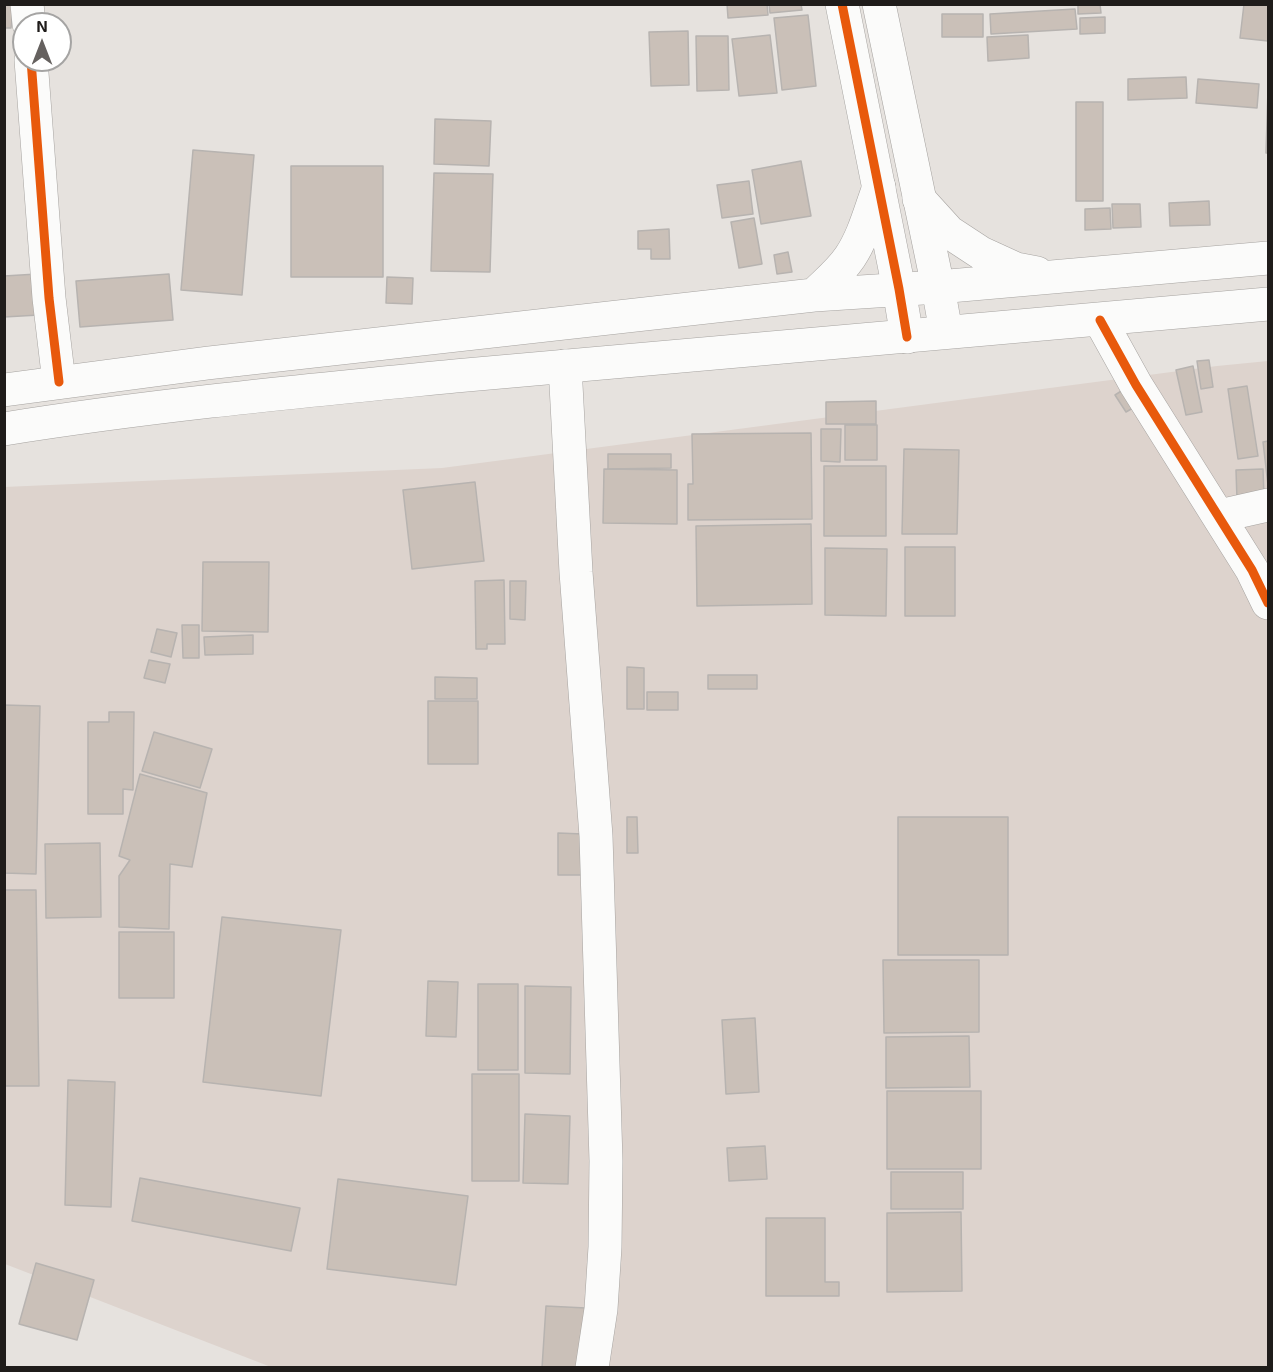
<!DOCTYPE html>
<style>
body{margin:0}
#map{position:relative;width:1273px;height:1372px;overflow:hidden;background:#e6e2de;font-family:"Exo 2",sans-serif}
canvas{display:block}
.frame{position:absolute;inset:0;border:6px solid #1f1c1a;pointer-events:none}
.north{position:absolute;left:12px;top:12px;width:60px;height:60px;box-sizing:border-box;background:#fff;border:2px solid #a5a4a3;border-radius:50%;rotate:0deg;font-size:16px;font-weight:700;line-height:24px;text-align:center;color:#1f1c1a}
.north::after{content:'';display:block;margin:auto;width:21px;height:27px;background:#65615f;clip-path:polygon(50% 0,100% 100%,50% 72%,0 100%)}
</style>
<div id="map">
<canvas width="1273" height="1372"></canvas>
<div class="frame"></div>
<div class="north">N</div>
</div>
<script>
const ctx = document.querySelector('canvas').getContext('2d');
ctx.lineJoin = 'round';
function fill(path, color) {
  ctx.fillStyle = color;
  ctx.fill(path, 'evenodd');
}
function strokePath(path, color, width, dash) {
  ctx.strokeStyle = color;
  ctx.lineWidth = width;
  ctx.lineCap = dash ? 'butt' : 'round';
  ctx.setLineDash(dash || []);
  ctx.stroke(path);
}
fill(new Path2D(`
 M1268,361V1367H271L5,1264L4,487L442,468L1217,366Z`), '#ddd3cd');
const building = new Path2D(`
 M4,4H14L11,28H4Z
 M727,4H767L768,15L728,18Z
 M769,4H801L802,10L770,13Z
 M1078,4H1100L1101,13L1078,14Z
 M1244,4H1268V41L1240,38Z
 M1075,9L1077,29L991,34L990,14Z
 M942,14H983V37H942Z
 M808,15L816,86L782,90L774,18Z
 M1105,17V33L1080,34V18Z
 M688,31L689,85L651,86L649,32Z
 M770,35L777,93L739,96L732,39Z
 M1028,35L1029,58L988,61L987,37Z
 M696,36H728L729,90L697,91Z
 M1186,77L1187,98L1128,100V79Z
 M1198,79L1259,84L1257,108L1196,103Z
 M1268,89V153H1266Z
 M1076,102H1103V201H1076Z
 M435,119L491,121L489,166L434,164Z
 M193,150L254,155L242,295L181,290Z
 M801,161L811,216L761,224L752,170Z
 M291,166H383V277H291Z
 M434,173L493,174L490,272L431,271Z
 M749,181L753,214L722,218L717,185Z
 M1209,201L1210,225L1170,226L1169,203Z
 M1112,204H1140L1141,227L1113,228Z
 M1110,208L1111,229L1085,230V209Z
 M754,218L762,264L739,268L731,222Z
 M669,229L670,259H651V249H638V231Z
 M788,252L792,272L777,274L774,255Z
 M37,274L39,315L4,317V276Z
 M169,274L173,320L80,327L76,281Z
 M387,277L413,278L412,304L386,303Z
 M1209,360L1213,387L1201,389L1197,361Z
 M1193,366L1202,412L1186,415L1176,370Z
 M1129,386L1140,404L1126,412L1115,395Z
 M1247,386L1258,456L1238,459L1228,389Z
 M876,401V424H826V402Z
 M845,425H877V460H845Z
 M821,429H841L840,462L821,461Z
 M811,433L812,519L688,520V484H693L692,434Z
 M1268,441V485L1263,442Z
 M904,449L959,450L957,534H902Z
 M608,454H671V468L608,469Z
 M824,466H886V536H824Z
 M604,469L677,470V524L603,523Z
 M1263,469L1264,498L1237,500L1236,470Z
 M475,482L484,561L412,569L403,490Z
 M811,524L812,604L697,606L696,526Z
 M905,547H955V616H905Z
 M825,548L887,549L886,616L825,615Z
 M203,562H269L268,632L202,631Z
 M504,580L505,644H487V649H476L475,581Z
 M510,581H526L525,620L510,619Z
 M182,625H199V658H183Z
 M157,629L177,633L171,657L151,652Z
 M253,635V654L205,655L204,637Z
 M149,660L170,664L165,683L144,678Z
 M627,667L644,668V709H627Z
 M708,675H757V689H708Z
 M435,677L477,678V699H435Z
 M647,692H678V710H647Z
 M428,701H478V764H428Z
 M4,705L40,706L36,874L4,873Z
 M109,712H134L133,790L123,789V814H88V722H109Z
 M154,732L212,749L200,788L142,771Z
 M140,774L207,793L192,867L170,864L169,929L119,927V876L130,860L119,856Z
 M627,817H637L638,853H627Z
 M898,817H1008V955H898Z
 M558,833L583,834V875H558Z
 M100,843L101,917L46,918L45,844Z
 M4,890H36L39,1086H4Z
 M222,917L341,930L321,1096L203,1082Z
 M119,932H174V998H119Z
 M883,960H979V1032L884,1033Z
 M428,981L458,982L456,1037L426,1036Z
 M478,984H518V1070H478Z
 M525,986L571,987L570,1074L525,1073Z
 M755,1018L759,1092L726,1094L722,1020Z
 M969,1036L970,1087L886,1088V1037Z
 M472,1074H519V1181H472Z
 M68,1080L115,1082L111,1207L65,1205Z
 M887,1091H981V1169H887Z
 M525,1114L570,1116L568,1184L523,1183Z
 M765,1146L767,1179L729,1181L727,1148Z
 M891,1172H963V1209H891Z
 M140,1178L300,1208L291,1251L132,1221Z
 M338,1179L468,1196L456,1285L327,1269Z
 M961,1212L962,1291L887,1292V1213Z
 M766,1218H825V1282H839V1296H766Z
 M36,1263L94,1280L77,1340L19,1324Z
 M546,1306L586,1308L583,1368H542Z`);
fill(building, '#cac0b8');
strokePath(building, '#b7b3b0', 1.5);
const minor = new Path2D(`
 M27,4L29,24
 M842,4L899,289L907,337
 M879,4L938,287L946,332
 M31,60L49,298L59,382
 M1100,320L1136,385L1252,570L1268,603
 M565,366L576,572L596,836L606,1161L605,1247L601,1309L592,1368
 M1219,516L1268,505`);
const highway = new Path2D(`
 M919,199L949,232L981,253L1016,269L1037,273
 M814,295C826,283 840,272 850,257C864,236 870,211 879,187
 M4,390L208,363L814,295L938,287L1268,258
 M4,429C154,405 304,391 455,376C726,350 997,330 1268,304`);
strokePath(minor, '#a6a3a0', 34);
strokePath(highway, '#a6a3a0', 34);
strokePath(minor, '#fbfbfa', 33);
strokePath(highway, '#fbfbfa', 33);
strokePath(new Path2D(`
 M842,4L899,289L907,337
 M31,60L49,298L59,382
 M1100,320L1136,385L1252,570L1268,603`), '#e8590c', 9);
</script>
